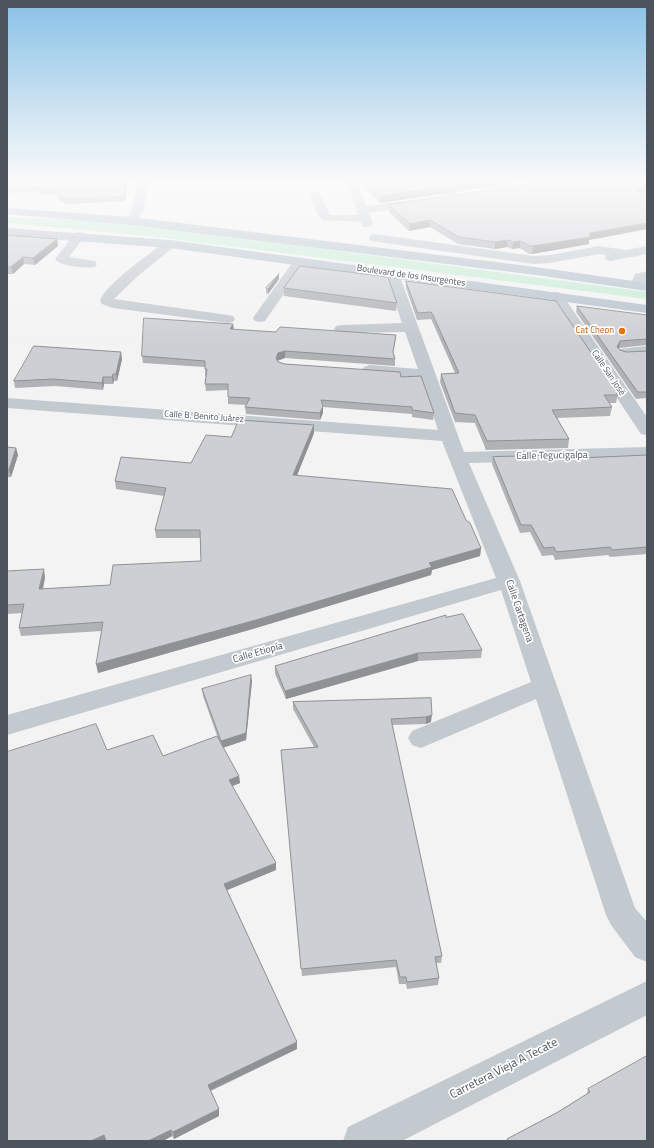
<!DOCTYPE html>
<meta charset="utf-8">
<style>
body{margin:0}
#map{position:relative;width:654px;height:1148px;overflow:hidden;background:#f4f3f3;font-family:"Titillium Web",sans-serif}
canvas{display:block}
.frame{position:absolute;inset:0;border:8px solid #4c555e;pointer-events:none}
</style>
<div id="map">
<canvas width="654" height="1148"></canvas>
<div class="frame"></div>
</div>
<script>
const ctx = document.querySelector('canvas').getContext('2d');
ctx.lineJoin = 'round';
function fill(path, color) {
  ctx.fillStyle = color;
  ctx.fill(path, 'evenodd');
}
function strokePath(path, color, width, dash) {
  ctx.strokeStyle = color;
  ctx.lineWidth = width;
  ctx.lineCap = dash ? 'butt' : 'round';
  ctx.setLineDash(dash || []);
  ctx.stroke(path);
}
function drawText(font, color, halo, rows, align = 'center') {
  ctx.font = font + ' "Titillium Web",sans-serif';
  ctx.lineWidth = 3.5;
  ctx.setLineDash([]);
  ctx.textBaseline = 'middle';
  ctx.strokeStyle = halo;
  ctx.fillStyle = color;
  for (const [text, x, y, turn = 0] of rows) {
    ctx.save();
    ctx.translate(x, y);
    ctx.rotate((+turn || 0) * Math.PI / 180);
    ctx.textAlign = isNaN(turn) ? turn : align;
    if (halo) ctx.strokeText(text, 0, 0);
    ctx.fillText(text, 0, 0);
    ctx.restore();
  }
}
fill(new Path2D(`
 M7,217L95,221L165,228L647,292V299L149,236L7,223Z`), '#c7ecd5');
fill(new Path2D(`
 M139,181H149L143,212L136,223H128L126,221L131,212Z
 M347,181H357L366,206L419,199L425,202L419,205L369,213L373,224L371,227H363L361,222L323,220L318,215L310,194L311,192H319L330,215H358Z
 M439,181H450L460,198L458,200H450Z
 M79,232L83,233L85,236L69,257L95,261L97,264L95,267C87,269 59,266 55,259L75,233Z
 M375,234L534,256L550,255L599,246L626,250L647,246V254L611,261L606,260L605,257L606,255L599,254L550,263L534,264L371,241L369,238L371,235Z
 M170,240L174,241L176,244L174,247L139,275L114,299L228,315L233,316L235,319L233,322L228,323L113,308L102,304L100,301C104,285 151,253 166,241Z
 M300,258L305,259L306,262L265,321L260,322L255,321L253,318L255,315L295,259Z
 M392,270L397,271L399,274L464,452L647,447V459L469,463L520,581L635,908L647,922V962L635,957L611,925L606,915L536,699L421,748L412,745L408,738L412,731L531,682L501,590L7,735V715L496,578L442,441L7,408V398L438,430L421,379L370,375L364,373L362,370L364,367L370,365L418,369L405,332L341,333L336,332L334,329L336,326L341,325L402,323L385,274L387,271Z
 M647,271V279L642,289H632L630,286L635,274Z
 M556,292L561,293L647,417V435L641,434L549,296L551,293Z
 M647,346V356L625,357L619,355L617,352L619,349Z
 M647,981V1015L402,1141H343L348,1127Z`), '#c2c9cf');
fill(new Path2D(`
 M7,208L132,217L536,267L647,283V291L536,275L132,225L7,214Z
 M7,228L170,240L647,305V313L170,248L7,236Z`), '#b6c2cd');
fill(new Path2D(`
 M7,181H127L125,201L70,204L63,203V201H59L58,196V194L40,195V191L7,193Z
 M359,181H526L380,203Z
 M647,181V193L642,192L640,193L647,195V229L589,240V244L532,254H529L520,248L512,249L507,247L495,249L458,244L430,227L409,231L389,212V205Z
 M7,235L57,239L58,246L35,265L24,264L13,274H7Z
 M279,274V279L268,294L266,293V288Z
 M406,281L618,392L616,403H609L612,407L610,416L557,418L569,439L568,448L486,450L475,423L455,422L440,382L441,374L455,373L432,321L431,319L417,320L406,288Z
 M284,288L397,303L396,311L284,296Z
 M577,306L647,315V345L619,348H618L620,350L626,352L647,351V398L636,399L576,312Z
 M233,324L234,330L276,332L396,335L395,342L393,354L395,359V366L285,358L278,361V362L285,364L401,377L434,413L433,420L412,417V414L323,407V413L320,420L246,414L245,407L246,405L228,404V390L206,391L205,384L206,376H205V367L143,363L142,356Z
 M122,359L117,381H114L113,384H104L103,390L55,386L15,388L14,381Z
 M314,433L297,475L466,520L481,548L480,556L432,570L431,575L256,628L98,673L102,631L21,636L19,628L23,613L7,614V571L45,577L43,589L110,585L201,561L200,538H156L155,530L164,496L116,489L115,481L191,463L231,437Z
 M7,447L16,448L18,455L11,477H7Z
 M647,455V554L610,557L608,555L555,560L553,555L542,556L530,532L520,533L492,464L493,457L579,458Z
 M446,617L482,650L481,658L418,661L286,699L275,674V666Z
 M252,681L246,740L223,748L239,776L240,783L232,786L276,863V870L227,890L297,1042V1049L211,1091L219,1109V1116L174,1139L172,1136L163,1141H7L107,750L163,756L219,741L203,696L202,689Z
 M431,698V722L426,724L392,725L442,956L441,963H436L439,978L438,985L407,989L406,984H399L396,967L302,976L281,750L314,747L293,709V702Z
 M588,1089L647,1141H507V1139L558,1112L587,1094Z`), '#b0b2b6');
fill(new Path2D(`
 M126,181H127L125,201V197Z
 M482,181H526L380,203V196Z
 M644,185L642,192L636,196L637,189Z
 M430,220V227L409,231L410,224Z
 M647,223V229L589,240V244L532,254L533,246L590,233Z
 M57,239L58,246L35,265L33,258Z
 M508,240L507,247L495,249V242Z
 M520,241V248L512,249L513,242Z
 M23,257L24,264L13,274L11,267Z
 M279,274V279L268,294V289Z
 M233,324L234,330L230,329Z
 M620,341L619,348L616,353L617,347Z
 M285,351V358L278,360L276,365V358L278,353Z
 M121,352L122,359L117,381L116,374Z
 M113,374L114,381L113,384L112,377Z
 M103,377L104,384L103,390L102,383Z
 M323,406V413L320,420V413Z
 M314,425V433L294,483L293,475Z
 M16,448L18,455L11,477L9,470Z
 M481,548L480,556L432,570L431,575L256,628L98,673L96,664L429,563Z
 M44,569L45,577L41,598L39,589Z
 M418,653V661L286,699L285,691Z
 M251,675L252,681L246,740L222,748L221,741Z
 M432,715L431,722L426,724V717Z
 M239,776L240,783L230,787L229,780Z
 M276,863V870L225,891L224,884Z
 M297,1042V1049L209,1091L208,1085Z
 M219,1109V1116L174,1139L173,1132Z
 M171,1130L172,1136L163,1141H148Z
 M104,1135L106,1141H91Z`), '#909194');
const building = new Path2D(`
 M7,181H126L125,197L69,199L62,198L63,196H58L59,190H40L41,187L7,188Z
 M366,181H482L380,196Z
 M549,181H647V186L644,185L637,189L640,193L647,195V223L590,233V237L533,246H530L520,241L513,242L508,240L495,242L459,237L430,220L410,224L389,205Z
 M7,235L57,239L33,258L23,257L11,267H7Z
 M300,266L388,277L397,303L284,288Z
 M279,274L268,289L266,288Z
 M406,281L556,301L618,392H616L618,395H604L612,407L552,410L569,439L487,441L475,415L455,413L441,374L459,373L432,313L431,312L418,313Z
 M577,306L647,315V339L620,341L617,347L620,350L626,352L647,351V392H638Z
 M144,318L233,324L230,329L276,332L280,327L396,335L393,352L395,359L285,351L278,353L276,358L278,362L285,364L400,372L401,377L421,376L434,413L412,410V407L321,400L323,406L320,413L245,407L250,398L228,397V384H205L207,369H205V361L142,356Z
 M34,346L121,352L116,374H113L112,377H103L102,383L53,379L14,381Z
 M239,420L314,425L293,475L452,489L466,520L470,523L481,548L429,563L432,567L256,620L96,664L103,622L19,628L24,604L7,605V571L44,569L39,589L110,585L113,565L201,561L200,530H155L166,488L115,481L121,457L191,463L206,435L231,437Z
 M7,447L16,448L9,470H7Z
 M578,455L579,458L647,455V547L612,550L610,547L556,552L554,547L544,548L531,525H521L493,457Z
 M463,614L482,650L418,653L285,691L275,666L446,615V617Z
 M251,675L246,733L221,741L202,689Z
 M431,698L432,715L426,717L391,719L442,956L435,957L439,978L407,982L406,977H400L396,960L301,969L281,750L318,747L293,702Z
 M96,724L107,750L153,735L163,756L217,736L239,776L229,780L276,863L224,884L297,1042L208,1085L219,1109L173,1132L171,1130L148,1141H106L104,1135L91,1141H7V752Z
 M647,1056V1141H508L507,1139L558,1112L590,1092L588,1089Z`);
fill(building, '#cdcfd4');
strokePath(building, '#909194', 1);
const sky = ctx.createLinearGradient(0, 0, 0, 342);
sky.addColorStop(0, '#89c1e6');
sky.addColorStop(0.53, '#fafafa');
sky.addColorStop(1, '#fafafa00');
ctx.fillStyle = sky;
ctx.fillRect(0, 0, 654, 342);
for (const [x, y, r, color] of [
 [622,331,4,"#e8710a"]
]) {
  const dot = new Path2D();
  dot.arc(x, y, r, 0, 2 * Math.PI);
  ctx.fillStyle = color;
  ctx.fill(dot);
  strokePath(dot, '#fff', 1.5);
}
drawText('9px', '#4c555e', '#fff', [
 ["Boulevard de los Insurgentes",411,276,8],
 ["Calle San José",608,373,56],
 ["Calle B. Benito Juárez",204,417,4]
]);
drawText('9px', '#c56008', '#fff', [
 ["Cat Cheon",614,331]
], 'right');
drawText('10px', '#4c555e', '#fff', [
 ["Calle Tegucigalpa",552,456,-1],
 ["Calle Cartagena",519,611,71],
 ["Calle Etiopía",258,653,-16]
]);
drawText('12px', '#4c555e', '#fff', [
 ["Carretera Vieja A Tecate",504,1069,-27]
]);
</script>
